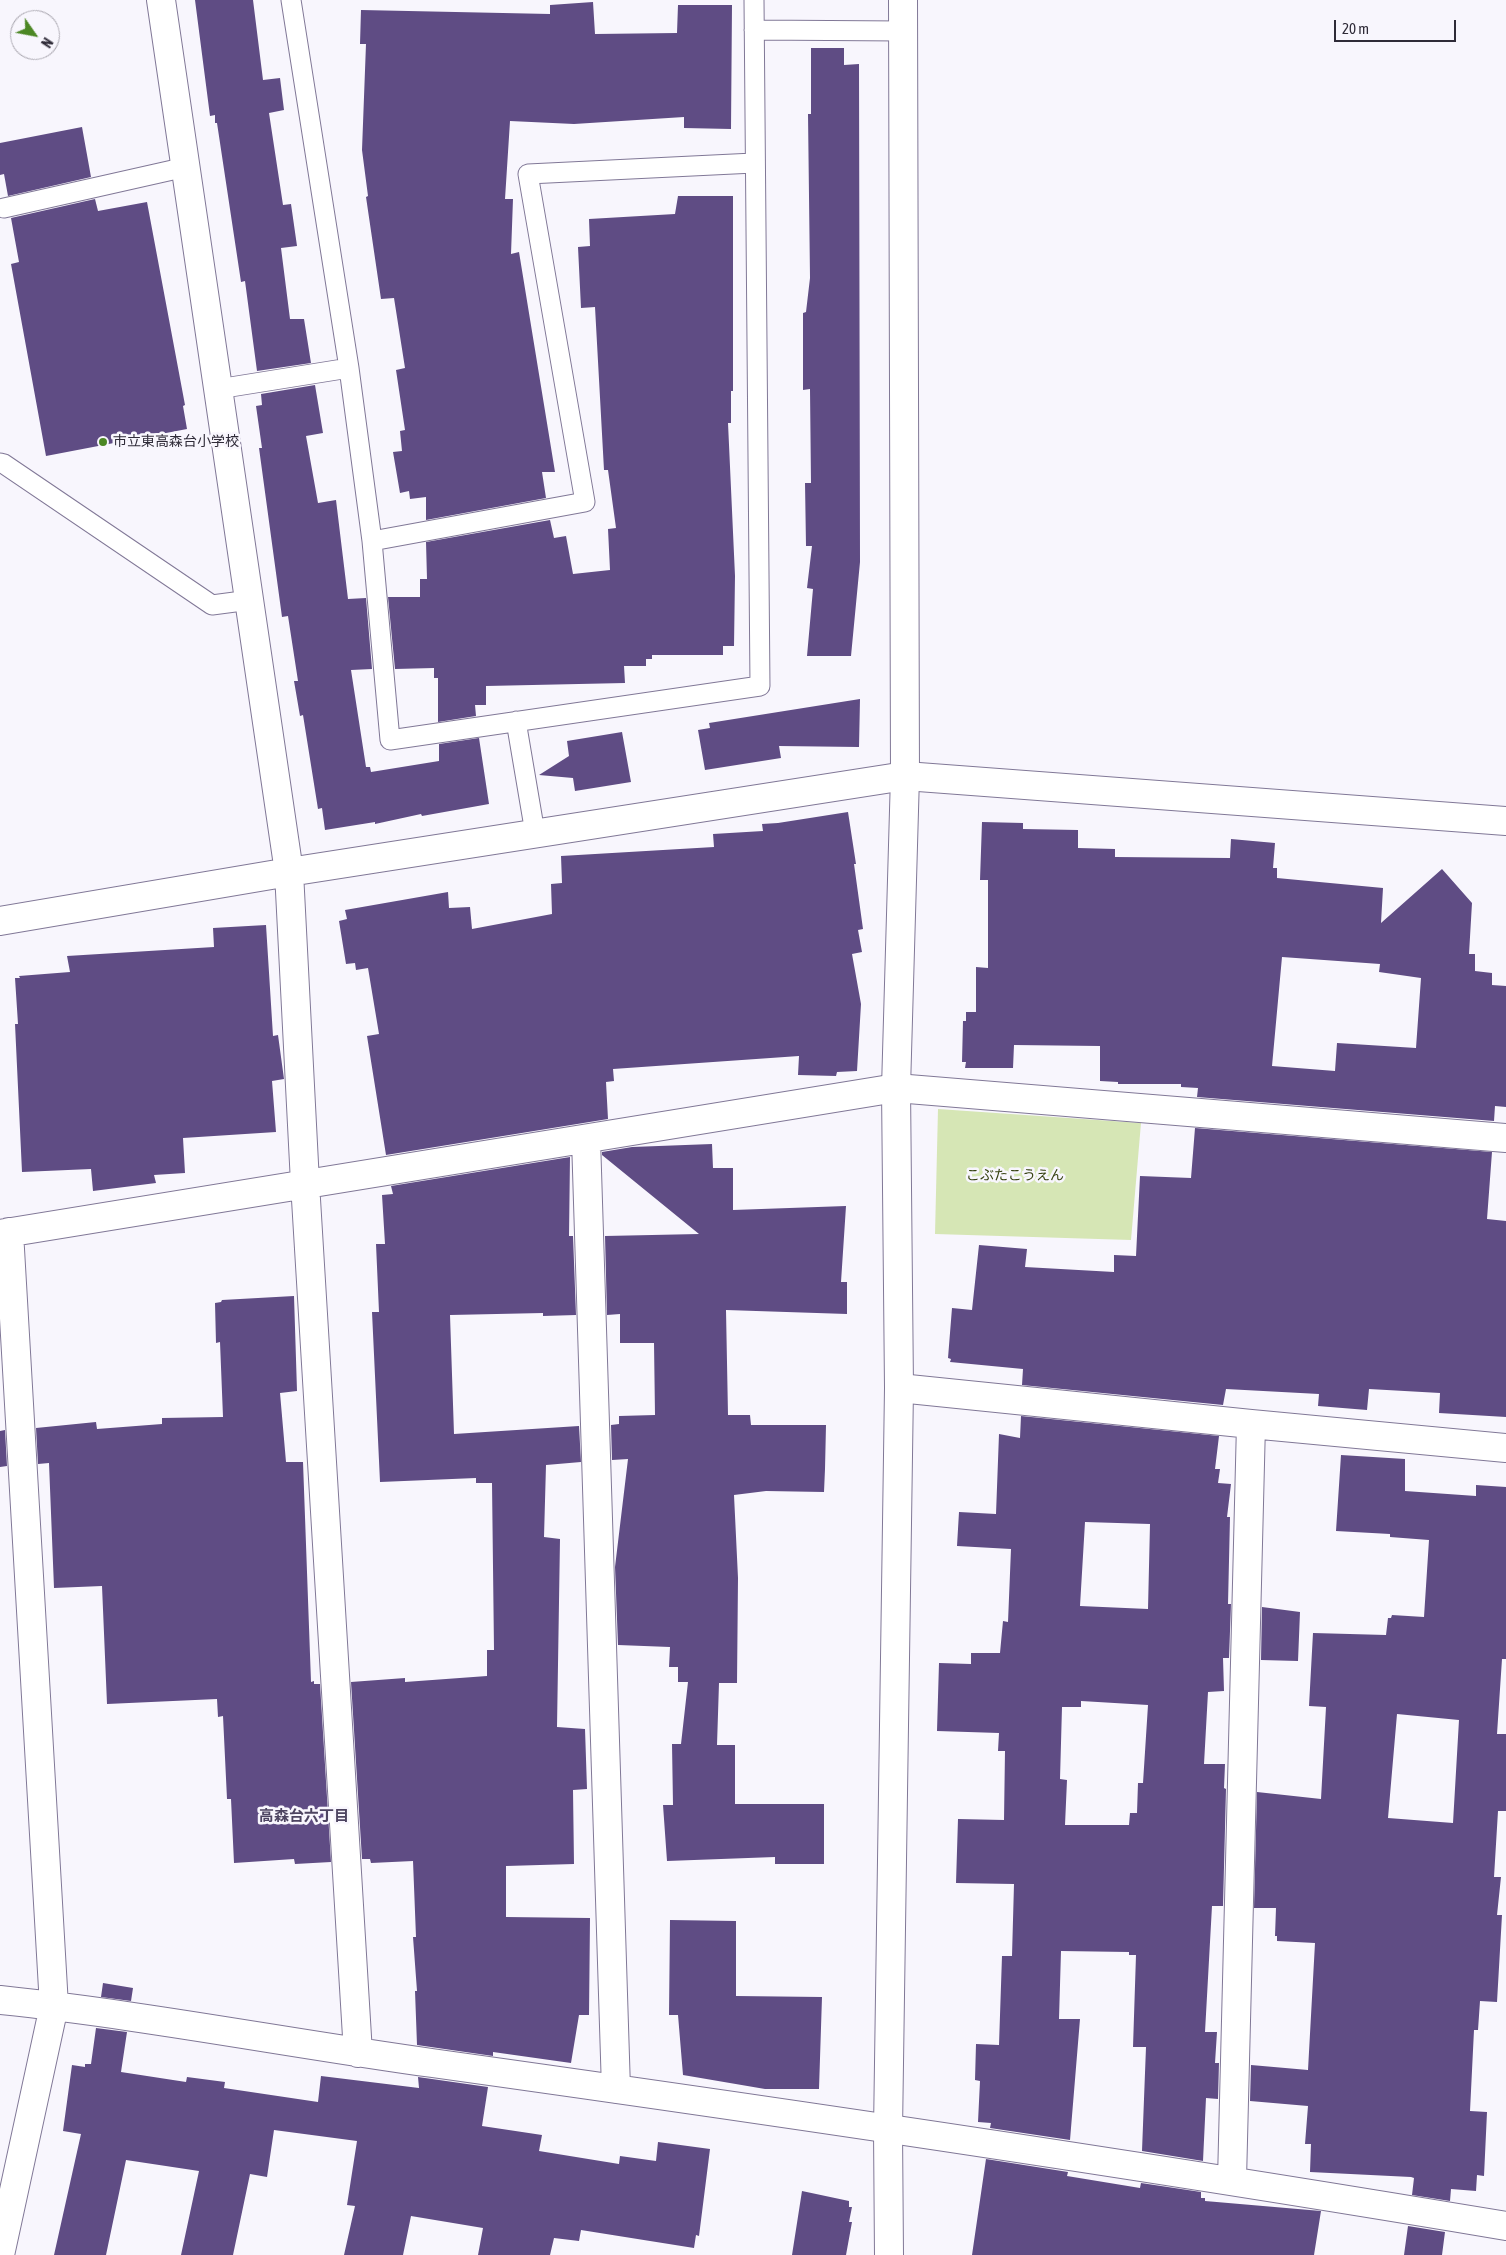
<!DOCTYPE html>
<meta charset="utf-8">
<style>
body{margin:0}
#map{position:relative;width:1506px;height:2255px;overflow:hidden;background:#f8f6fd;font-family:"Asap Condensed",sans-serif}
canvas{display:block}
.north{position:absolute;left:10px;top:10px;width:50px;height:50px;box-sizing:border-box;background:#f8f6fd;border:1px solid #a8a5ae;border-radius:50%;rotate:123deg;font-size:14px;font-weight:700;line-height:20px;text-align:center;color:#2f2b38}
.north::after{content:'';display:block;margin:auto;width:18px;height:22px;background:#4c8724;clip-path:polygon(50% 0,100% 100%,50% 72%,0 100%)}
.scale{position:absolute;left:1334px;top:20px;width:122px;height:22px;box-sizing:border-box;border:2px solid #2f2b38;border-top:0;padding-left:6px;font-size:15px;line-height:18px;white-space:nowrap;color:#2f2b38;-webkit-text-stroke:4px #f8f6fd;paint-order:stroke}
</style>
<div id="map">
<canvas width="1506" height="2255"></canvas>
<div class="north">N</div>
<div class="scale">20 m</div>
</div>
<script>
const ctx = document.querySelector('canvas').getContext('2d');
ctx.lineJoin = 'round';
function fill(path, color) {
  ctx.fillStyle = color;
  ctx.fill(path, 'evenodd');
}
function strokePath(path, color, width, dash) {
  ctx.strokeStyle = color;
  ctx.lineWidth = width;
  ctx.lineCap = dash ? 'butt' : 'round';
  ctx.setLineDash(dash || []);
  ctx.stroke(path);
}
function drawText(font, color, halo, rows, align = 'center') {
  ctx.font = font + ' "Asap Condensed","Noto Sans JP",sans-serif';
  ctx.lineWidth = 5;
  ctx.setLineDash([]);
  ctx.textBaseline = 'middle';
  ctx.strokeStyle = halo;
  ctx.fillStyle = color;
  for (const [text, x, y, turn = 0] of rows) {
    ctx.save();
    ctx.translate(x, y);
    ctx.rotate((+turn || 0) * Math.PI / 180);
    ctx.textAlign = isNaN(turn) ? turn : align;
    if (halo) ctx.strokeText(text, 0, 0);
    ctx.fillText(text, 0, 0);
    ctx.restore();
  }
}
fill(new Path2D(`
 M938,1109L1141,1123L1131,1240L935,1234Z`), '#d6e6b5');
fill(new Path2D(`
 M195,0H253L263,80L280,78L284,110L269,113L283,205L291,204L297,246L281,248L290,319H304L311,363L257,371L245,281L241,282L217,123H215V115L210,116Z
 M593,2L595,34L677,33L678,5H732L731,129L684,128V117L574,124L510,121L505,199H513L511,254L519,252L555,472H542L546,498L426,520V497L410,499L409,491L400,493L393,452L402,451L400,431L405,430L396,370L405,368L394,298L381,299L366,197L368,196L362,150L366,44H360L361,10L550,14V5Z
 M811,48H844V65L859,64L860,562L851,656H807L813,589L807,588L812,546H806L805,483H811L810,389L803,390V313L806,312L810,278L808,114H811Z
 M82,127L91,177L8,196L4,174L0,175V143Z
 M678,196H733V391H731V423H728L735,576L734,646H723V655H652V659H646V666H624L625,683L486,686V705H475L476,716L438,722V678H434V668L395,669L388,597H420V579H427L426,542L550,520L554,538L566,536L573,574L610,570L608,529L616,528L608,470H604L595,307L581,308L578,247L590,246L589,219L675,214Z
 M95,199L98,211L147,202L185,405L183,406L187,429L46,456L11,264L19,262L11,218Z
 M315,385L323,433L306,436L318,503L336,500L348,599L366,598L372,669L351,670L366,767H370L371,772L439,761V744L479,738L489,804L422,816L421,814L375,824V822L325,830L322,808L318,809L303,715L300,716L294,681H298L288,616L282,617L259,448H262L256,406L262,405L261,394Z
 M860,699L859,747L779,746L781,758L705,770L698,730L710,728L709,723Z
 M622,732L631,782L575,791L573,778L539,775L569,756L567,741Z
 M848,812L856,864H854L863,929L858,930L862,952L852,954L861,1004L857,1071L837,1072L836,1076L798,1075L799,1056L613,1069L614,1081L606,1082L608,1119L386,1155L367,1036L379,1034L368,968L356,970L355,963L346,964L339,921L347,919L345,910L448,892L449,908L470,907L472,929L552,914L551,884L562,883L561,856L714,847L713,834L763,831L762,824L778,823Z
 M982,822L1023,823V829L1078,830V848L1115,849V857L1230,858L1231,839L1275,843L1273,868H1277V878L1383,888L1381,923L1442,869L1472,903L1469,954H1475V971L1492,973V985L1506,986V1107L1495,1106L1494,1121L1197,1097L1198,1088L1181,1087V1084H1118V1082L1100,1081V1046L1014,1045L1013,1068H965L966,1062H962L963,1021H966V1012H976V967L988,968V880H980ZM1282,957L1380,964L1379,972L1421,978L1416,1048L1337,1043L1335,1071L1272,1066Z
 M266,925L273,1036L278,1035L284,1079L272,1081L276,1132L183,1138L185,1173L154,1175L156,1183L93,1191L91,1169L22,1172L15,1024H18L15,978H20L19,976L70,972L67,956L214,947L213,928Z
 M1195,1128L1492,1152L1487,1219L1506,1221V1417L1439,1413L1440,1393L1369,1389L1367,1410L1318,1406L1319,1394L1226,1389L1223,1405L1022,1385L1023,1369L950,1362L951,1359L948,1358L952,1308L972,1310L979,1245L1027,1249L1025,1267L1114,1272V1255L1136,1256L1140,1176L1191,1178Z
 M712,1144L713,1168H733V1210L846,1206L841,1282H847V1314L726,1310L728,1415H750L751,1425H826L825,1469L824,1492L766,1491L734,1495L738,1578L737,1683H719L717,1745H735V1804H824V1864H775V1857L667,1861L663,1805H673L672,1744H681L688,1682H678V1667H669L670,1647L618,1645L615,1567L628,1459L612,1460L611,1425L619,1424V1416L655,1415L654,1343H620V1314L607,1315L605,1236L699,1234L602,1155V1152L632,1147Z
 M570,1157L569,1236H573L576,1315L543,1316V1313L450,1315L454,1434L579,1426L581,1462L546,1465L544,1537L560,1539L557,1727L585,1729L587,1789L573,1790L574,1864L506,1866V1917L590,1918L589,2015H579L571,2063L493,2052V2056L417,2045L415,1991H417L413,1937H416L413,1861L371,1863L370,1859H362L351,1682L405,1678V1682L487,1676V1650H494L492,1483H476V1478L380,1482L372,1312H379L376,1244H385L382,1195L393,1194L391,1186Z
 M294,1296L297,1391L280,1393L286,1462H303L311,1682L314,1681V1684H320L331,1862L295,1864L294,1859L234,1863L231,1799H227L223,1716L218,1717L217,1699L107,1704L102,1586L54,1588L49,1463L38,1464L36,1428L96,1422L97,1429L162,1424V1418L223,1417L220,1342L216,1343L215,1303L221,1302L222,1300Z
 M1021,1416L1219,1436L1215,1469H1220L1218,1483L1231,1484L1227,1517H1230L1228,1604H1231L1229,1658H1223L1224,1691L1208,1692L1204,1764H1225L1224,1788L1226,1789L1223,1906H1212L1205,2032H1217L1215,2063H1219L1218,2099L1206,2098L1203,2161L1142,2151L1146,2047H1133L1136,1955H1129V1952L1061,1951L1059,2019H1080L1070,2140L990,2128L991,2123L978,2122L980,2081L975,2080L976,2044L999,2045L1002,1956H1012L1014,1884L956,1883L958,1819L1004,1820L1005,1751H998L999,1733L937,1731L939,1663L971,1664V1653H1000L1003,1621L1008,1622L1011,1549L957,1546L959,1512L996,1514L999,1434L1020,1438ZM1085,1522L1150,1524L1148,1609L1080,1606ZM1081,1701L1148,1705L1143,1783H1138L1137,1813H1130L1129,1825H1065L1067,1780L1060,1779L1062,1707H1081Z
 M5,1430L7,1466L0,1467V1431Z
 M1341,1455L1405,1459V1491L1476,1496V1485L1506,1487V1659H1502L1497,1734H1506V1811H1498L1494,1877H1501L1497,1915H1502L1497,2002L1480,2001L1478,2030H1474L1470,2111L1487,2112L1484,2176L1477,2175L1476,2191L1451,2189L1450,2201L1412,2195L1414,2178L1411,2177L1310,2172L1311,2144H1305L1308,2106L1250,2101L1251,2065L1308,2070L1315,1943L1277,1941V1936H1275L1276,1908H1254L1257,1792L1321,1799L1326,1707L1309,1706L1313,1633L1386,1635L1388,1618H1391L1392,1615L1424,1617L1429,1540L1390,1537V1534L1336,1531ZM1397,1714L1459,1720L1453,1823L1388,1818Z
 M1262,1607L1300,1612L1298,1661L1261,1660Z
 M670,1920L736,1921V1996L822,1997L819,2089H765L683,2075L678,2015H669Z
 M103,1983L133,1988L131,2001L101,1997Z
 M96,2028L127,2032L121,2072L186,2082L187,2077L225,2082L224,2088L318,2102L321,2076L419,2088L418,2077L488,2087L482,2126L542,2135L539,2151L619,2164L620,2156L656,2161L658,2142L710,2149L699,2236L696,2235L694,2248L581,2230L579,2241L554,2238L550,2255H478L483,2228L411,2216L403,2255H344L355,2206L347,2205L357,2141L274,2130L267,2177L250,2174L233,2255H181L199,2171L126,2160L106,2255H54L81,2134L63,2131L72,2065L85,2067V2064H91Z
 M986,2159L1068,2172L1067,2176L1140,2188L1141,2183L1201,2192V2198H1205V2201L1321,2211L1314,2255H972Z
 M802,2191L849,2201V2207H852L849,2222H852L846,2255H792Z
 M1408,2226L1445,2232L1442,2255H1404Z`), '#5f4c84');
const service = new Path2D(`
 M291,0L349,368L372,541L390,740L760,686L754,0
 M754,30L903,31
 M4,208L186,167
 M218,389L349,368
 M0,463L4,464L212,605L250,600
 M372,541L585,502L528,174L754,163
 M516,721L535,833`);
const minor = new Path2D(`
 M161,0L289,872L305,1183L358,2053
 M0,921L289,872L905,776L1506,821
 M586,1139L616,2089
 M0,1234L896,1088L1506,1138
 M899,1388L1251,1424L1506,1448
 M0,2000C144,2015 288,2043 432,2063C790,2113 1149,2166 1506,2226
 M1232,2180L1251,1424
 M0,2255L54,2006L9,1232`);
const tertiary = new Path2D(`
 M889,2255L888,2130L899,1388L896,1088L905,776L903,0`);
strokePath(service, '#817897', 21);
strokePath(minor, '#817897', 30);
strokePath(tertiary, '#817897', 30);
strokePath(service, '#fff', 19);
strokePath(minor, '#fff', 28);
strokePath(tertiary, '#fff', 28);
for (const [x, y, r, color] of [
 [103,442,5,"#4c8724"]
]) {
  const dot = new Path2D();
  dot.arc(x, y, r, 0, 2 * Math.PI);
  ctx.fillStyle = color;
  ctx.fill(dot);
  strokePath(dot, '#f8f6fd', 2);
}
drawText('14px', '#2f2b38', '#f8f6fd', [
 ["市立東高森台小学校",113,442]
], 'left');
drawText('14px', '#364211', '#f8f6fd', [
 ["こぶたこうえん",1015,1176]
]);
drawText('bold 15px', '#4d4461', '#f8f6fd', [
 ["高森台六丁目",304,1816]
]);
</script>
